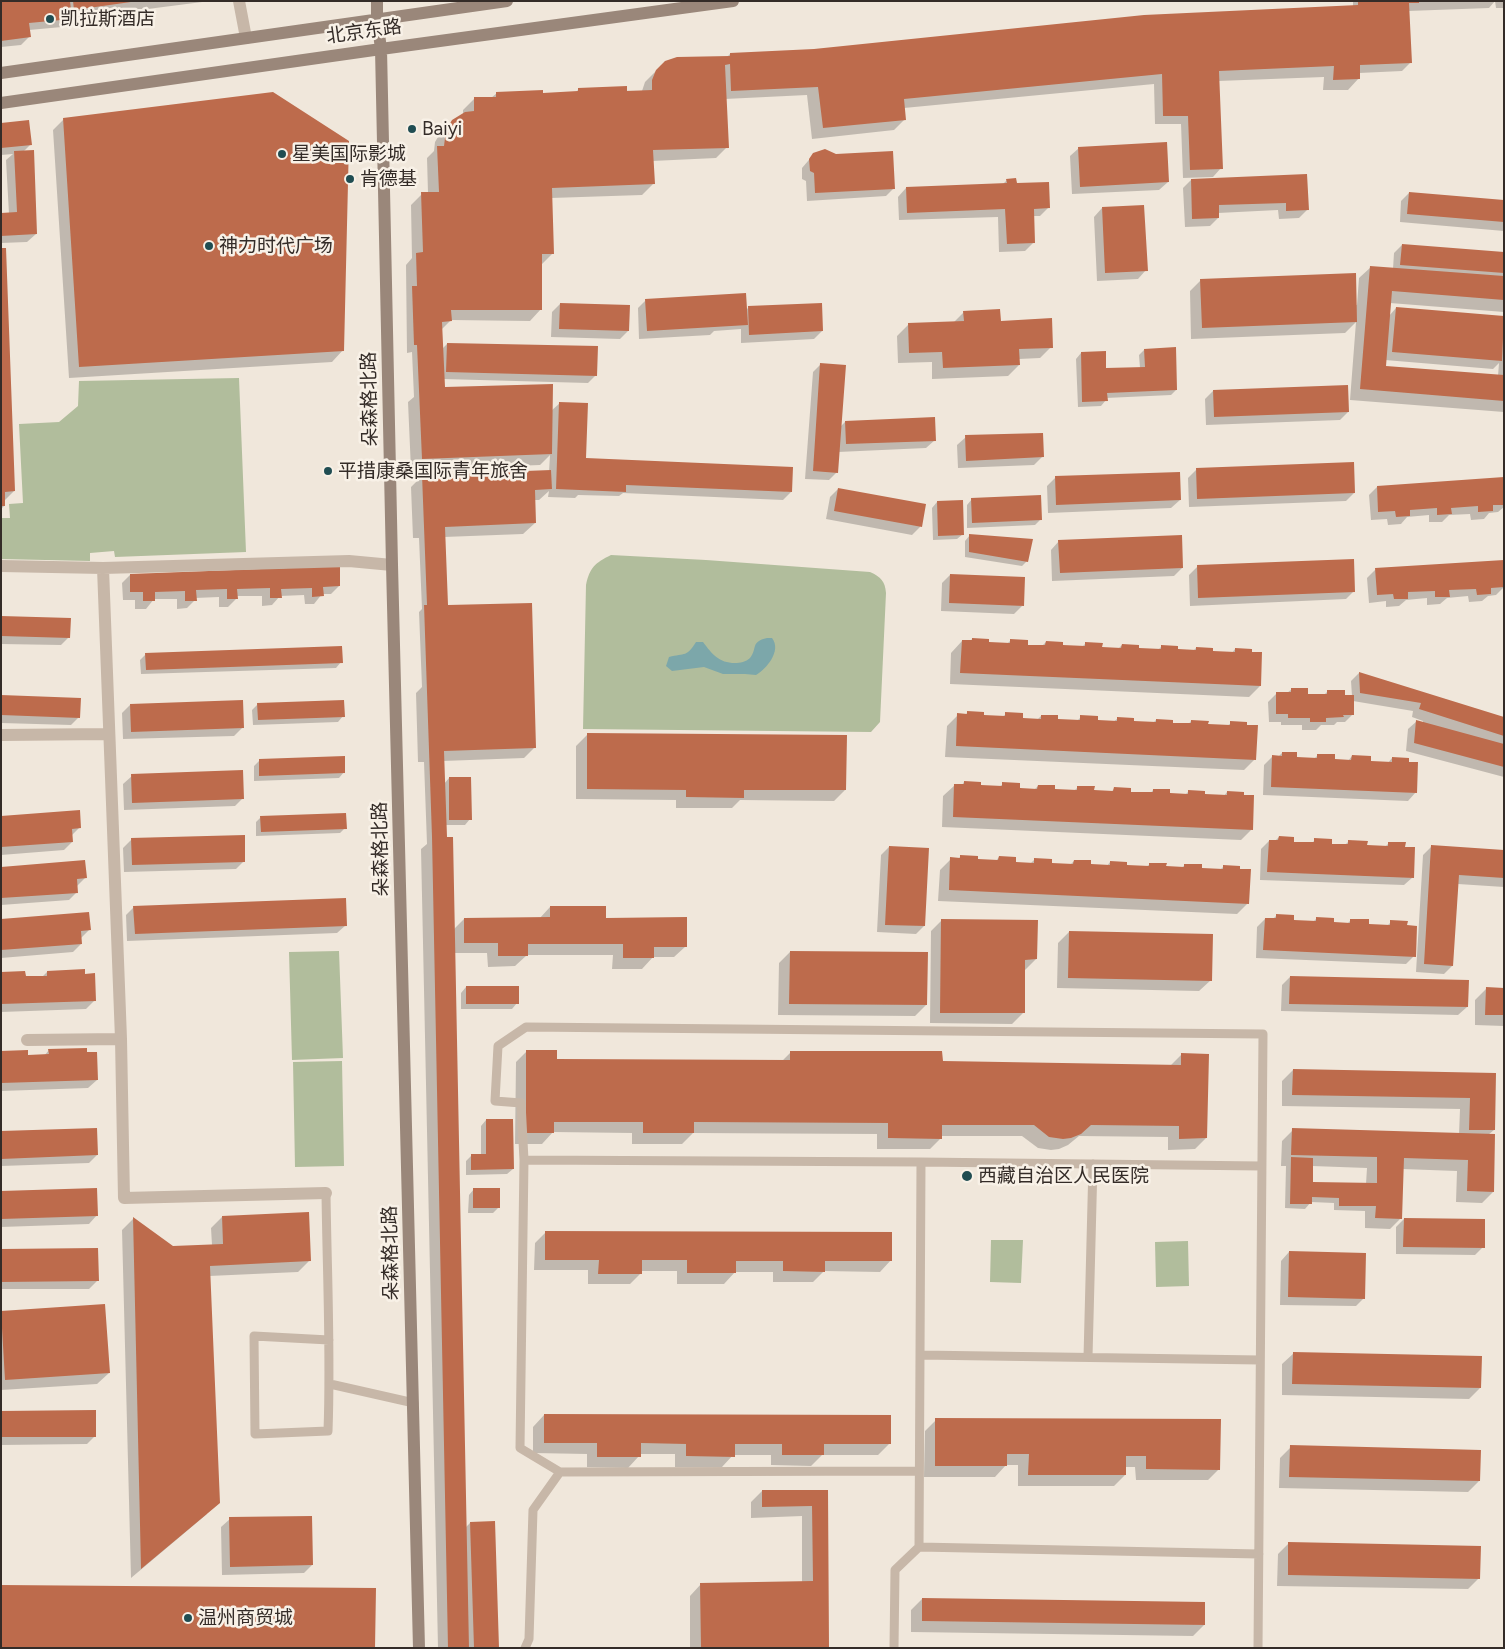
<!DOCTYPE html>
<meta charset="utf-8">
<style>
body{margin:0}
#map{position:relative;width:1505px;height:1649px;overflow:hidden;background:#f0e7db;font-family:Figtree,sans-serif}
canvas{display:block}
.frame{position:absolute;inset:0;border:2px solid #342c28;pointer-events:none}
</style>
<div id="map">
<canvas width="1505" height="1649"></canvas>
<div class="frame"></div>
</div>
<script>
const ctx = document.querySelector('canvas').getContext('2d');
ctx.lineJoin = 'round';
function fill(path, color) {
  ctx.fillStyle = color;
  ctx.fill(path, 'evenodd');
}
function strokePath(path, color, width, dash) {
  ctx.strokeStyle = color;
  ctx.lineWidth = width;
  ctx.lineCap = dash ? 'butt' : 'round';
  ctx.setLineDash(dash || []);
  ctx.stroke(path);
}
function drawText(font, color, halo, rows, align = 'center') {
  ctx.font = font + ' Figtree,"Noto Sans SC",sans-serif';
  ctx.lineWidth = 5;
  ctx.setLineDash([]);
  ctx.textBaseline = 'middle';
  ctx.strokeStyle = halo;
  ctx.fillStyle = color;
  for (const [text, x, y, turn = 0] of rows) {
    ctx.save();
    ctx.translate(x, y);
    ctx.rotate((+turn || 0) * Math.PI / 180);
    ctx.textAlign = isNaN(turn) ? turn : align;
    if (halo) ctx.strokeText(text, 0, 0);
    ctx.fillText(text, 0, 0);
    ctx.restore();
  }
}
fill(new Path2D(`
 M239,378L246,552L115,557L114,551L90,553V561L1,559V518H10L9,504L23,503L19,424L59,422L78,406L79,381Z
 M611,555L706,560L870,572C881,577 885,581 886,593L880,722L871,732L583,729L586,585C590,567 595,563 611,555Z
 M339,951L343,1058L292,1060L289,952Z
 M342,1061L344,1166L295,1167L293,1062Z
 M991,1240H1023L1021,1283L990,1282Z
 M1188,1241L1189,1286L1156,1287L1155,1242Z`), '#b1bd9c');
fill(new Path2D(`
 M767,638H772C782,651 766,669 756,675L745,674H723L704,667L672,671L666,666L669,657C685,653 687,657 696,642H703C712,654 719,663 735,663C740,663 746,662 750,658C758,648 750,642 767,638Z`), '#7ca7aa');
fill(new Path2D(`
 M1,1H210L70,19L62,27L29,30V37L21,45L1,47Z
 M1353,1H1504V8H1496L1495,1L1489,8L1408,11L1410,63L1402,71L1359,73V78L1348,90H1323L1324,77L1218,81L1221,168L1213,177L1183,178L1181,124H1155L1154,84L904,108L905,119L894,130L812,139L807,95L725,99L727,147L716,158L652,161L653,184L642,195L551,198L553,253L542,264L541,309L530,321L451,320L442,329V349L447,344L596,375L588,383L443,379L444,390L551,411L560,403L585,461L791,492L783,500L623,493L619,496L578,495L575,498L548,497L549,491L539,500H534L535,523L523,534L444,537L447,606L535,747L524,758L443,761L444,784L449,778L470,819L465,825H445L453,930L464,919H539L550,907L605,919L686,946L674,957H653L642,969H612L613,955H527L515,966L488,967L487,953H454L465,1528L470,1523L498,1648H438L421,849L427,844L424,762H418L416,693L422,687L419,612L422,609L419,538H413L411,487L422,476L549,472L550,455L540,465L411,470L408,402L414,397L412,352L407,353L406,265L412,258L411,205L422,194L428,193L427,158L434,151L435,142L441,132L453,121L463,114V110L474,99L491,98L497,93H575L578,90L642,91L645,82L661,66L727,57L730,54L816,50L1353,6Z
 M64,119L343,350L332,362L69,378L53,130Z
 M1,124L30,145L24,151L36,234L27,242L1,243V214H9L6,160L13,154L1,155Z
 M1079,148L1168,182L1159,190L1072,194L1070,156Z
 M814,154L894,188L886,196L807,201L806,181L802,179V168Z
 M1306,176L1307,210L1299,218L1279,219L1278,210L1218,213V218L1210,226L1185,227L1183,188L1191,180Z
 M1007,180L1048,208L1040,216H1033L1034,242L1025,251L999,252L998,217L899,220L898,197L906,188L1002,185Z
 M1409,193L1504,201V231L1400,222L1401,201Z
 M1102,208L1146,270L1138,279L1097,281L1094,217Z
 M1402,245L1504,253V312L1390,303L1389,316L1396,308L1504,317V412L1350,400L1356,322L1345,333L1191,339L1190,291L1201,280L1357,305L1359,278L1371,267L1393,269L1394,253ZM1385,360L1493,369L1499,363L1498,376L1385,367Z
 M1,249L14,491L4,501V506L1,509Z
 M646,300L746,310L748,308L822,331L814,339L741,343V329L714,331L710,335L639,339L638,308Z
 M560,304L628,331L620,339L551,337L552,312Z
 M964,312L999,322L1051,347L1040,358L1019,359V365L1008,376L932,379V362L898,363L897,336L908,325L953,323Z
 M1144,350L1176,390L1171,395L1106,398V400L1101,406L1078,407L1076,359L1081,353L1105,369L1140,368L1139,355Z
 M821,364L840,427L845,422L935,440L926,448L838,452L837,472L829,480L805,479L813,372Z
 M1213,391L1348,412L1340,420L1206,425L1205,399Z
 M966,437L1042,457L1034,465L958,468L957,445Z
 M1196,470L1354,493L1346,501L1189,507L1188,478Z
 M1056,477L1180,500L1171,508L1048,513L1047,486Z
 M1504,479V507L1498,512L1489,513L1484,519L1471,520L1470,514L1449,515L1442,522H1429V515L1407,517L1401,524L1388,525L1387,519L1371,520L1369,495L1377,487Z
 M838,489L925,505L920,527L912,535L826,519L830,497Z
 M972,499L1040,520L1035,525L967,528V505Z
 M937,502L963,534L957,539L933,540L932,508Z
 M970,535L1027,561L1022,566L965,557V541Z
 M1059,541L1182,568L1174,576L1052,581L1051,550Z
 M1198,566L1354,591L1346,599L1190,606L1189,575Z
 M1375,570L1504,576V587L1496,595L1488,596L1482,601L1469,602L1468,596L1447,598L1440,604L1427,605V598L1406,600L1399,606L1386,607V601L1369,603L1367,578Z
 M130,575L339,586L331,594H322L314,604H305L304,595L280,596L272,605L262,606V596H236V599L228,607H219V597L195,598V600L187,608L177,609V599H154L146,609H135V600H123L122,583Z
 M950,575L1022,606L1014,614L941,611L942,583Z
 M1,617L69,637L61,645L1,644Z
 M972,639L988,643L1007,644L1011,640L1026,646H1042L1046,642L1062,647H1082L1085,644L1101,648L1118,649L1122,645L1137,649L1158,650L1161,647L1177,651H1193L1196,648L1212,652L1232,653L1235,649L1260,686L1249,697L950,684L951,653L962,641L970,642Z
 M146,654L341,662L336,668L141,674L140,660Z
 M1359,673L1504,718V777L1406,751L1408,729L1417,721L1423,723V721L1412,717L1413,711L1353,701V714L1345,722H1337L1334,725H1321L1316,730H1302V725H1281V722H1269L1268,702L1277,693H1287L1292,689L1307,695H1324L1328,691L1344,696H1352L1351,681Z
 M1,696L79,717L71,725L1,723Z
 M258,704L343,716L338,722L253,725L252,710Z
 M130,705L243,727L234,736L123,739L122,713Z
 M968,712L983,716L1002,717L1006,714L1022,719L1037,720L1041,716L1057,720L1077,721L1081,717L1096,721L1113,722L1117,719L1133,723H1153L1156,720L1172,724L1188,725L1191,721L1207,725L1227,726L1231,723L1255,759L1244,770L945,757L947,726L958,715H965Z
 M587,735L845,790L834,801L740,800L732,808H676V800L576,799V746Z
 M1282,753L1296,758L1314,759L1318,755L1333,760L1348,761L1352,756L1369,762L1388,763L1392,758L1416,792L1408,801L1263,795L1264,765L1272,757H1278Z
 M259,761L344,772L339,778L254,781V766Z
 M132,776L243,798L235,806L124,810L123,784Z
 M964,782L980,786L999,787L1003,784L1018,789L1034,790L1038,786L1054,790L1074,791L1078,787L1093,792H1111L1114,789L1129,793L1150,794L1153,790L1169,794L1185,795L1188,792L1204,795L1224,796L1227,792L1252,829L1241,840L942,827L943,796L955,785H962Z
 M1,817L80,827L71,836L72,842L64,850L1,855Z
 M261,817L345,828L340,833L256,836V822Z
 M1279,837L1293,843L1311,844L1315,840L1330,845H1345L1349,841L1366,846L1385,847L1389,843L1404,848L1413,877L1404,885L1260,880L1261,849L1269,841H1275Z
 M132,839L244,861L236,869L124,872L123,848Z
 M1432,846L1504,851V887L1458,884L1452,966L1444,974L1416,972L1423,855Z
 M889,847L924,926L916,934L877,932L881,855Z
 M961,856L976,860L996,861L999,857L1015,863L1030,864L1034,860L1050,864L1070,865L1074,861L1090,866H1107L1110,862L1126,866L1146,867L1150,864L1165,868H1181L1185,865L1200,869L1220,870L1224,866L1248,903L1237,914L938,901L940,870L951,859H958Z
 M1,868L85,878L77,886V892L69,900L1,905Z
 M134,907L346,925L337,933L127,941L126,915Z
 M1277,915L1292,921L1313,922L1317,918L1332,923L1347,924L1351,920L1368,925L1387,926L1391,922L1414,956L1406,964L1256,958L1257,927L1265,919H1273Z
 M1,920L90,929L81,938V944L73,952L1,958Z
 M942,920L1036,959L1025,970L1023,1013L1012,1024L930,1023L931,931Z
 M1069,932L1211,980L1199,991L1057,988L1058,943Z
 M790,952L926,1005L915,1016L778,1015L779,963Z
 M47,972L84,975L94,1001L86,1009L1,1012V973L24,978L42,977Z
 M1290,977L1467,1007L1458,1015L1281,1011L1282,985Z
 M466,987L517,1003L512,1009H461V993Z
 M1486,989H1504V1026L1475,1025V1000Z
 M49,1050L97,1080L88,1088L1,1091V1052L27,1056H44Z
 M527,1051L555,1060L782,1061L791,1052L941,1062L1170,1066L1182,1054L1206,1138L1195,1149L1168,1150V1137L1079,1136L1068,1145L1059,1149L1051,1150L1038,1148L1022,1136H941V1138L930,1149H877V1134L693,1133L682,1144H632V1133L553,1132L542,1144H515L516,1062Z
 M1293,1070L1495,1074L1494,1130L1488,1135L1493,1192L1482,1203L1456,1202L1457,1171L1402,1169L1401,1218L1390,1229L1365,1228V1211L1334,1210V1203L1311,1202L1305,1209L1285,1208L1286,1166H1281L1282,1141L1293,1130L1459,1135L1460,1109L1282,1106V1081ZM1312,1166L1367,1168L1366,1184L1311,1183Z
 M486,1120L513,1169L507,1174L466,1175V1161L471,1156H481V1126Z
 M1,1133L97,1155L89,1163L1,1166Z
 M474,1189L498,1208L493,1213H468L469,1195Z
 M1,1192L97,1215L89,1224L1,1227Z
 M222,1217L309,1261L298,1272L209,1276L207,1514L131,1578L122,1230L133,1219L173,1247L212,1245L211,1228Z
 M1404,1219L1483,1247L1475,1255L1396,1254V1227Z
 M546,1232L891,1260L880,1272L824,1271L813,1282H773V1272H735L724,1284H677V1271H641V1273L630,1284H588V1270H534L535,1243Z
 M1,1250L98,1280L89,1289H1Z
 M1289,1252L1364,1298L1356,1306L1280,1305L1281,1261Z
 M1,1312L109,1373L97,1384L1,1390Z
 M1294,1353L1480,1388L1469,1399L1282,1395V1364Z
 M1,1412L95,1436L87,1444L1,1445Z
 M544,1415L889,1444L878,1455H822L811,1466L771,1465V1455H733L722,1467H675V1454H640L639,1456L628,1468L587,1467V1454L533,1453V1427Z
 M936,1420H1219V1469L1208,1480H1136L1135,1467H1125V1475L1114,1486H1018V1465H1006L995,1477H924L925,1431Z
 M1291,1447L1479,1481L1468,1492L1279,1488L1280,1458Z
 M762,1491H827L828,1648H690V1596L701,1584L802,1582V1516L751,1518V1502Z
 M230,1519L312,1565L304,1573L222,1575L221,1527Z
 M1289,1543L1479,1578L1468,1589L1277,1586L1278,1554Z
 M922,1599L1204,1625L1193,1636L911,1632V1610Z`), '#0003');
fill(new Path2D(`
 M1,1H70L72,19L29,23L31,37L1,41Z
 M73,1H131V2L74,10Z
 M1358,1H1419V3H1409L1412,63L1360,65V79L1333,80L1334,66L1219,71L1223,169L1190,170L1188,116H1163L1162,74L904,99L906,120L823,128L818,87L731,91L730,64L725,65L729,148L653,150L655,184L552,188L554,254H542V310H451L452,321L442,322L445,387L553,384L552,454L422,459L417,345H414L412,286H417L416,253L423,252L421,192H439L437,146H444L446,130L452,120L465,112L474,111V97H496V92L543,90V93L578,91V88L627,86V91L652,90V80L656,70L665,61L677,57L730,56V53L814,49L1144,15L1358,5Z
 M273,92L349,141L344,351L79,367L63,118Z
 M29,120L32,145L1,148V123Z
 M1167,142L1169,182L1080,187L1078,147Z
 M825,149L836,154L893,151L895,189L815,193L814,173L810,171L809,159L813,153Z
 M34,150L37,234L1,236V213L17,212L14,151Z
 M1307,174L1309,210L1286,211V203L1219,205V218L1192,219L1191,179Z
 M1016,178L1017,183L1049,182L1050,208L1034,209L1035,243L1007,244L1005,209L907,213L906,187L1007,183L1006,179Z
 M1409,192L1504,200V222L1407,214Z
 M1144,205L1148,271L1105,273L1102,207Z
 M1402,244L1504,252V273L1400,265Z
 M1,248H6L15,491L5,492V506H1Z
 M1370,266L1504,276V300L1392,291L1386,366L1504,375V401L1360,389Z
 M1356,273L1357,322L1202,328L1200,279Z
 M746,293L748,325L647,331L645,299Z
 M560,303L630,305L629,331L559,329Z
 M822,303L823,331L749,335L748,306Z
 M1396,307L1504,316L1502,361L1392,352Z
 M1000,309L1001,321L1052,318L1053,348L1019,349L1020,365L943,368L942,352L909,353L908,323L964,321L963,311Z
 M447,343L598,346L597,376L446,372Z
 M1176,347L1177,390L1107,393L1108,401L1082,402L1081,352L1106,351V368L1145,367L1144,349Z
 M820,363L846,365L838,473L813,471Z
 M1348,385L1349,412L1214,417L1213,390Z
 M559,402L588,403L586,458L793,467L792,492L626,485V492L556,489Z
 M935,417L936,441L846,444L845,421Z
 M1043,433L1044,457L966,461L965,435Z
 M1354,462L1355,493L1197,499L1196,468Z
 M551,470L552,489L535,490L536,523L445,527L448,605L532,603L536,748L444,751L447,837H453L469,1648H448L432,837L424,605H427L422,475Z
 M1180,472L1181,500L1056,505L1055,476Z
 M1504,477V505H1493V511L1478,512V506L1451,508L1452,514L1437,515V508L1410,510V516L1396,517L1395,511L1378,512L1377,486Z
 M838,488L926,504L922,527L834,511Z
 M1041,495L1042,520L972,523L971,498Z
 M963,500L964,535L938,536L937,501Z
 M969,534L1033,539L1028,562L969,552Z
 M1182,535L1183,568L1060,573L1058,540Z
 M1354,559L1355,592L1198,598L1197,565Z
 M1504,560V587L1491,588V594L1477,595L1476,589L1449,590L1450,597H1435V591L1408,592V599H1394L1393,594L1377,595L1375,568Z
 M340,566V586L323,587L324,596L312,597V588L281,589L282,598H270V588L237,589L238,599H227V589L196,590L197,601H185V591L155,592V601H143V592H130V574Z
 M950,574L1025,577L1024,606L949,603Z
 M1,616L71,618L70,638L1,636Z
 M972,638L989,639V642L1010,643V639L1028,640V645H1045L1046,641L1063,642V645L1085,646V642L1103,643L1102,647L1121,648L1122,644L1139,645V648L1161,649V645L1178,646V649L1196,650V647L1213,648V651L1235,652V648L1252,649V652H1262L1261,686L960,673L962,640H972Z
 M342,646L343,663L146,670L145,653Z
 M1359,672L1504,717V736L1419,709L1421,703L1360,693Z
 M1291,688H1308V694H1327V690H1345V695H1354V715H1343L1344,717L1326,718V722H1310V718H1288V714H1276V692H1291Z
 M1,695L81,698L80,718L1,715Z
 M243,700L244,728L131,732L130,704Z
 M344,700L345,717L258,720L257,703Z
 M967,711L984,712V715L1005,716V712L1023,713V718L1041,719V715H1058V719L1080,720V715L1098,716V720L1117,721V717L1134,718V721L1156,722V719L1173,720V723H1191V720L1209,721L1208,724L1230,725V721L1247,722V725H1258L1256,760L956,746L957,713L967,714Z
 M1416,720L1504,744V767L1414,743Z
 M587,733L847,735L846,790H744V798L686,797V790L587,789Z
 M1282,752H1297V757L1317,758V754H1335V759L1351,760L1352,755L1371,756V761L1392,762V757L1409,758V762H1418L1417,793L1271,787L1272,755L1282,756Z
 M345,756V773L259,776V759Z
 M243,770L244,799L132,803L131,774Z
 M449,777H471L472,820H449Z
 M964,781L981,782V785L1002,786V782L1020,783V788L1037,789L1038,785H1055V789L1077,790V786H1095L1094,790L1113,791L1114,787L1131,788V792H1153V789H1170V793L1188,794V790L1205,791V794L1227,795V791L1244,792V795H1254L1253,830L953,817L954,784H964Z
 M80,810L81,828L72,829L73,842L1,847V816Z
 M346,813L347,829L261,832L260,816Z
 M245,835V862L132,865L131,838Z
 M1279,836L1294,837V842H1314V838L1332,839V844H1348V840L1368,841L1367,845L1388,846V842H1406L1405,847H1415L1414,878L1267,872L1269,840H1278Z
 M1431,845L1504,850V878L1459,875L1453,966L1424,964Z
 M889,846L929,848L925,926L885,925Z
 M960,855L978,856V859L998,860L999,856L1016,857V862L1034,863V858L1052,859V863L1073,864L1074,860H1091V864L1110,865V861L1127,862V865L1149,866V863H1167L1166,866L1184,867V864H1202V868L1223,869V865L1240,866V869H1251L1249,904L949,890L950,857L960,858Z
 M85,860L87,878L77,879L78,893L1,898V867Z
 M346,898L347,926L135,934L133,906Z
 M550,906H606V918L687,917V947H654V958H623V944H528V956H498V943H464V918L550,917Z
 M89,912L91,930L81,931L82,944L1,950V919Z
 M1276,914L1294,915V920L1316,921V917L1334,918V922L1350,923V919H1369V924L1390,925V920L1408,921L1407,925L1417,926L1416,957L1263,950L1265,918H1276Z
 M941,919L1038,920L1037,959L1025,960V1013H940Z
 M1069,931L1213,934L1212,981L1068,978Z
 M790,951L928,952L927,1005L789,1004Z
 M85,969V974L95,973L96,1001L1,1004V972L25,971L26,976H47V971Z
 M1290,976L1469,980L1468,1007L1289,1004Z
 M466,986H519V1004H466Z
 M1486,987L1504,988V1015H1485Z
 M87,1048V1052H97L98,1080L1,1083V1051L28,1050V1055L49,1054L48,1049Z
 M526,1050H557V1059L790,1060V1051H942L943,1061L1181,1065V1053L1209,1054L1207,1138L1179,1139V1126L1091,1125L1081,1134L1071,1138L1063,1139L1049,1137L1034,1125H942V1139L888,1138V1123L694,1122V1133H643V1122H554V1133H526Z
 M1293,1069L1496,1073L1495,1130H1469L1470,1098L1292,1095Z
 M486,1119H513L514,1169L471,1170V1154H486Z
 M97,1128L98,1155L1,1159V1131Z
 M1292,1128L1495,1134L1494,1192L1467,1191L1468,1160L1404,1158L1402,1219L1375,1218L1376,1206H1339V1198L1312,1197V1204H1290L1291,1157L1313,1158V1182L1377,1183V1157L1291,1155Z
 M97,1188L98,1216L1,1219V1191Z
 M473,1188H500V1208H473Z
 M309,1212L311,1261L210,1266L220,1503L141,1569L133,1217L173,1246L223,1244L222,1216Z
 M1404,1218L1485,1219V1248L1403,1247Z
 M545,1231L892,1232V1261H825V1272L783,1271V1261H736V1273H687V1260H642V1274H598L599,1260H545Z
 M98,1248L99,1281L1,1282V1249Z
 M1289,1251L1366,1253L1365,1299L1288,1297Z
 M105,1304L110,1373L5,1380L1,1311Z
 M1293,1352L1482,1356L1481,1388L1292,1384Z
 M96,1410V1437H1V1411Z
 M544,1414L891,1415V1444H824V1455H782V1444H735V1457L686,1456V1444L641,1443V1457H597V1443H544Z
 M935,1418L1221,1419L1220,1470L1146,1469V1456H1126V1475H1028L1029,1454H1007V1466H935Z
 M1290,1445L1481,1450L1480,1481L1289,1477Z
 M762,1490H828L829,1648H701L700,1583L813,1581L812,1506L762,1507Z
 M312,1516L313,1565L230,1567L229,1517Z
 M495,1521L499,1648H474L470,1522Z
 M1288,1542L1481,1546L1480,1579L1288,1575Z
 M1,1585L376,1588L375,1648H1Z
 M922,1598L1205,1602V1625L922,1621Z`), '#bd6b4c');
strokePath(new Path2D(`
 M524,1160L520,1448L560,1472
 M921,1162L524,1160L521,1103L495,1101L498,1046L526,1027L1263,1034L1258,1648
 M326,1193C327,1273 331,1352 328,1431L255,1434L254,1336L329,1340
 M920,1355L1260,1360
 M1088,1357L1093,1164
 M330,1384L414,1403
 M919,1547L1259,1554
 M525,1648L529,1639L533,1510L560,1472L919,1471
 M894,1648L895,1570L919,1547L921,1162L1261,1166`), '#c7b7a8', 9);
strokePath(new Path2D(`
 M239,1L246,38
 M1,566L103,568L349,561L392,565
 M103,568L121,1039L124,1198L326,1193
 M1,735L108,734
 M27,1040L121,1039`), '#c7b7a8', 12);
strokePath(new Path2D(`
 M377,1V19L381,49L392,565L419,1648
 M1,73L507,1
 M1,103L381,49L733,1`), '#9a877a', 12);
for (const [x, y, r, color] of [
 [50,19,5,"#204d52"],
 [412,129,5,"#204d52"],
 [282,154,5,"#204d52"],
 [350,179,5,"#204d52"],
 [209,246,5,"#204d52"],
 [328,471,5,"#204d52"],
 [967,1176,6,"#204d52"],
 [188,1618,5,"#204d52"]
]) {
  const dot = new Path2D();
  dot.arc(x, y, r, 0, 2 * Math.PI);
  ctx.fillStyle = color;
  ctx.fill(dot);
  strokePath(dot, '#f8f1e7', 2);
}
drawText('19px', '#342c28', '#f8f1e7', [
 ["凯拉斯酒店",60,19],
 ["Baiyi",422,129],
 ["星美国际影城",292,154],
 ["肯德基",360,179],
 ["神力时代广场",219,246],
 ["平措康桑国际青年旅舍",338,471],
 ["西藏自治区人民医院",978,1176],
 ["温州商贸城",198,1618]
], 'left');
drawText('19px', '#342c28', '#f8f1e7', [
 ["北京东路",364,32,-8],
 ["朵森格北路",370,399,-91],
 ["朵森格北路",381,849,-91],
 ["朵森格北路",391,1253,-91]
]);
</script>
